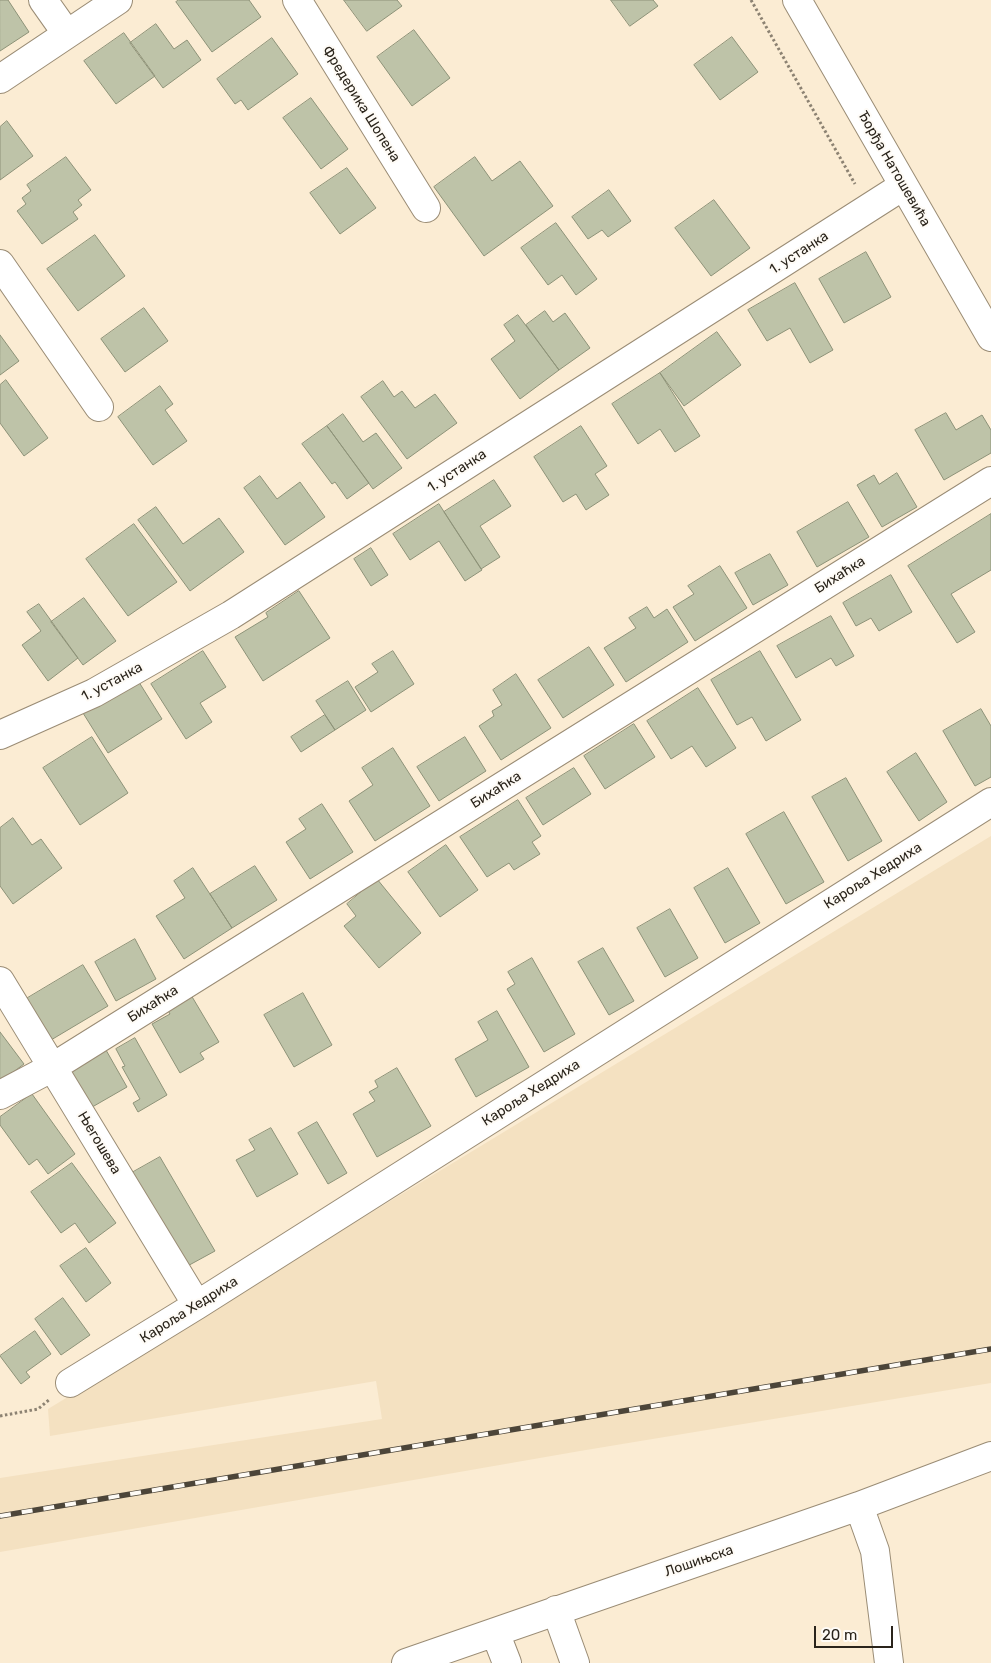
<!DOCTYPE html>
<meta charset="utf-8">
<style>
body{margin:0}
#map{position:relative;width:991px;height:1663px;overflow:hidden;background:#fbecd3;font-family:Rubik,sans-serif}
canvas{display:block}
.scale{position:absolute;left:814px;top:1626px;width:79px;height:22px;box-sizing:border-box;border:2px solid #2a241b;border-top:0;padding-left:6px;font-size:15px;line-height:18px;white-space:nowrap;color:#2a241b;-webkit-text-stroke:4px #fefbf6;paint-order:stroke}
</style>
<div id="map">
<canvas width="991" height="1663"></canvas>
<div class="scale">20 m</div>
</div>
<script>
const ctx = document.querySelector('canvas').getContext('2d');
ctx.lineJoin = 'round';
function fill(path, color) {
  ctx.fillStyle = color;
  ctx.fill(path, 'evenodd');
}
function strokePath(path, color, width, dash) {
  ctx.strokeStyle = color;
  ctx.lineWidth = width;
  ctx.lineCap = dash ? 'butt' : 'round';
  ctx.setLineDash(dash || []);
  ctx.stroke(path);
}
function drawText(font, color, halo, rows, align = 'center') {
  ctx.font = font + ' Rubik,sans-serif';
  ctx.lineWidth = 4;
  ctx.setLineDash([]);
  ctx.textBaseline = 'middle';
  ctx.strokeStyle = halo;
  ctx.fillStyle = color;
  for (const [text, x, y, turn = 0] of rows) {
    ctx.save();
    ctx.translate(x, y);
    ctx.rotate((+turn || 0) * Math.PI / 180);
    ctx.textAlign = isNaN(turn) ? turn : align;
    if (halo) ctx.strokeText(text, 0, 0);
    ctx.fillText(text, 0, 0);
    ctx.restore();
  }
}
fill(new Path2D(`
 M991,836V1383L580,1451L0,1552V1478L382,1419L376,1381L50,1436L48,1409Z`), '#f4e1c1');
const building = new Path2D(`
 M0,0H8L29,32L0,51Z
 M179,0H249L261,17L212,52L176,2Z
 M344,0H397L402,6L367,31Z
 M611,0H653L658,6L630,26Z
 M156,24L174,49L187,40L201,60L163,88L130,43Z
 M414,30L450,78L412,106L377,57Z
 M124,33L155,76L116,104L84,61Z
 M732,37L758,72L720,100L694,65Z
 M272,38L298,74L248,110L241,100L235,104L217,79Z
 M311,98L348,149L321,169L283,118Z
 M7,121L33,156L0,180V127Z
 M66,157L91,190L78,200L82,205L73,212L78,219L42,244L17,211L26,204L22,198L31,191L27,185Z
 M475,157L492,181L520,161L553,206L484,256L434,187Z
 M347,168L376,208L340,234L310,193Z
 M609,190L631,221L608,237L602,230L588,239L572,217Z
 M714,200L750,248L711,276L675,228Z
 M556,223L597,279L576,295L562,275L548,285L521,248Z
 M95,235L125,276L78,311L47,269Z
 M866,252L891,297L844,323L819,279Z
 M795,283L833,350L810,363L790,328L767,341L748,310Z
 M144,308L168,341L125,372L101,339Z
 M545,311L553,322L565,313L590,348L559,370L526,325Z
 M518,315L559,370L520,399L491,359L515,341L504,325Z
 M717,332L741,365L684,406L660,373Z
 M0,335L19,361L0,375Z
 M660,373L700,436L675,452L660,429L638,444L612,404Z
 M6,380L48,438L24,456L0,423V385Z
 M383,381L394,397L402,391L415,408L435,394L457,423L407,459L361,397Z
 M160,386L173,404L165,410L187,441L153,465L118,417Z
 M946,413L956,430L982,415L991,430V453L944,480L915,430Z
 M343,414L363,442L376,433L402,468L373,489L327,426Z
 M327,426L369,483L347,499L335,482L332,484L302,444Z
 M581,426L607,466L595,474L609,495L586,510L576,494L563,502L534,457Z
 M897,473L917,507L882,527L857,485L874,475L879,484Z
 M260,476L277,499L300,482L325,517L285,545L244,488Z
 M494,480L511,506L480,526L500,557L481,569L444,512Z
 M848,502L869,537L817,567L797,532Z
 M439,504L482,570L465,581L439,541L410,560L393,534Z
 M156,507L183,544L219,518L244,552L190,591L138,520Z
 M991,514V570L951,594L975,632L957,643L908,566Z
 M134,524L177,582L128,616L86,559Z
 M371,548L388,575L371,586L354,559Z
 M770,554L788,585L753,605L735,573Z
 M720,566L747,608L695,641L673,607L694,594L688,586Z
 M891,575L912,612L879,631L871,618L856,626L843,603Z
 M299,591L330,638L263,681L235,637L268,617L266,613Z
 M84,598L116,641L83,665L51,622Z
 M39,604L78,658L48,681L22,645L41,631L27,612Z
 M647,607L654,618L667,609L688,642L626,682L604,648L636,628L629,618Z
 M831,616L854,656L836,666L831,658L796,678L777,646Z
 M589,647L614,685L563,718L538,680Z
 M203,651L226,687L200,703L212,722L186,739L151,684Z
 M393,651L414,684L371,712L355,687L378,672L372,664Z
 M760,651L801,720L766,741L752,717L737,725L711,680Z
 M516,674L551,728L501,760L479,726L494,716L492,711L502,705L493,690Z
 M137,679L162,719L108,753L83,713Z
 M348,681L366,710L335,730L316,701Z
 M698,688L736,748L706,767L692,746L671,759L647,721Z
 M981,709L991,726V777L975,786L943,731Z
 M325,715L335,730L301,752L291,737Z
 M634,724L655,757L605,789L584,756Z
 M92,737L128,793L80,825L43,768Z
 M465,737L486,771L439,801L417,767Z
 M393,748L430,806L375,841L349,801L373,785L362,768Z
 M916,753L947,802L919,821L887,772Z
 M574,768L591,794L543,825L526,798Z
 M846,778L882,841L848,861L812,797Z
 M518,800L541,836L532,842L540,854L514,870L509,863L487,877L460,837Z
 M322,804L353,852L310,879L286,842L306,829L299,819Z
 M784,812L824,882L786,904L746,834Z
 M13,818L32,845L41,839L62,868L13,904L0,886V828Z
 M446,845L478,890L440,917L408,872Z
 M255,866L277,900L232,928L210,894Z
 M193,868L232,928L184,959L156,916L185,898L174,881Z
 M728,868L760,923L725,943L694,888Z
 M377,879L421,933L379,968L344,926L356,916L347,904Z
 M670,909L698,958L665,977L637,928Z
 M135,939L156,979L116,1001L95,962Z
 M603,948L634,1001L609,1015L578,962Z
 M532,958L575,1034L544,1052L507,989L515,984L508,972Z
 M83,965L108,1006L51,1040L26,999Z
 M303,993L332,1045L294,1067L264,1015Z
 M191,995L219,1042L200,1053L204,1059L180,1073L152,1024L170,1014L167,1009Z
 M497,1011L529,1067L476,1097L455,1059L488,1040L478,1022Z
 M0,1032L24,1064L0,1082Z
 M135,1038L167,1095L138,1112L133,1103L140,1099L122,1067L125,1066L116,1049Z
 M106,1050L127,1087L87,1110L66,1074Z
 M397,1068L431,1126L377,1157L353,1114L375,1101L369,1092L378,1087L375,1081Z
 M32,1094L75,1154L48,1174L37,1159L29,1165L0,1125V1117Z
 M317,1122L347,1173L328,1184L298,1133Z
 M271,1128L298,1174L257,1197L236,1160L255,1150L249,1140Z
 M160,1157L215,1251L182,1269L128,1175Z
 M72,1163L116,1223L89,1243L75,1223L61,1233L31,1192Z
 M86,1248L111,1283L86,1302L60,1266Z
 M63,1298L90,1335L61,1355L35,1319Z
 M35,1331L51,1354L26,1372L30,1377L21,1384L0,1356Z`);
fill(building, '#bec3a8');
strokePath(building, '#8d9278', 1);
const minor = new Path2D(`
 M43,0L67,34
 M297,0L426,208
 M797,0L991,337
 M0,79L118,0
 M0,264L99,407
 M0,735L94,693L231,615L903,186
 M0,981L197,1305
 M0,1095L53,1067L991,481
 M70,1383L197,1305L991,802
 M859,1506L875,1551L889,1663
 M556,1610L575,1663
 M495,1632L507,1663
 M406,1663L859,1506L991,1456`);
strokePath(minor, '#9a8c75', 30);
strokePath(new Path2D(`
 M751,0L855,184
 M0,1416L38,1409L50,1399`), '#8c8272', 3, [2.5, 2.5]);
strokePath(minor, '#fff', 28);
const rail = new Path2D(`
 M0,1516L991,1349`);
strokePath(rail, '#4c4539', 5.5);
strokePath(rail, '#fefbf6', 4, [11]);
drawText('14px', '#2a241b', '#fefbf6', [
 ["Фредерика Шопена",361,104,58],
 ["Ђорђа Натошевића",894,169,60],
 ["1. устанка",799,253,-33],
 ["1. устанка",457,471,-33],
 ["Бихаћка",840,575,-32],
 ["1. устанка",112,682,-28],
 ["Бихаћка",496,790,-32],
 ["Кароља Хедриха",873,876,-32],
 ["Бихаћка",153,1004,-32],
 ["Кароља Хедриха",531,1093,-32],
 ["Његошева",99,1143,59],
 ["Кароља Хедриха",189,1310,-32],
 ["Лошињска",699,1561,-19]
]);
</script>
